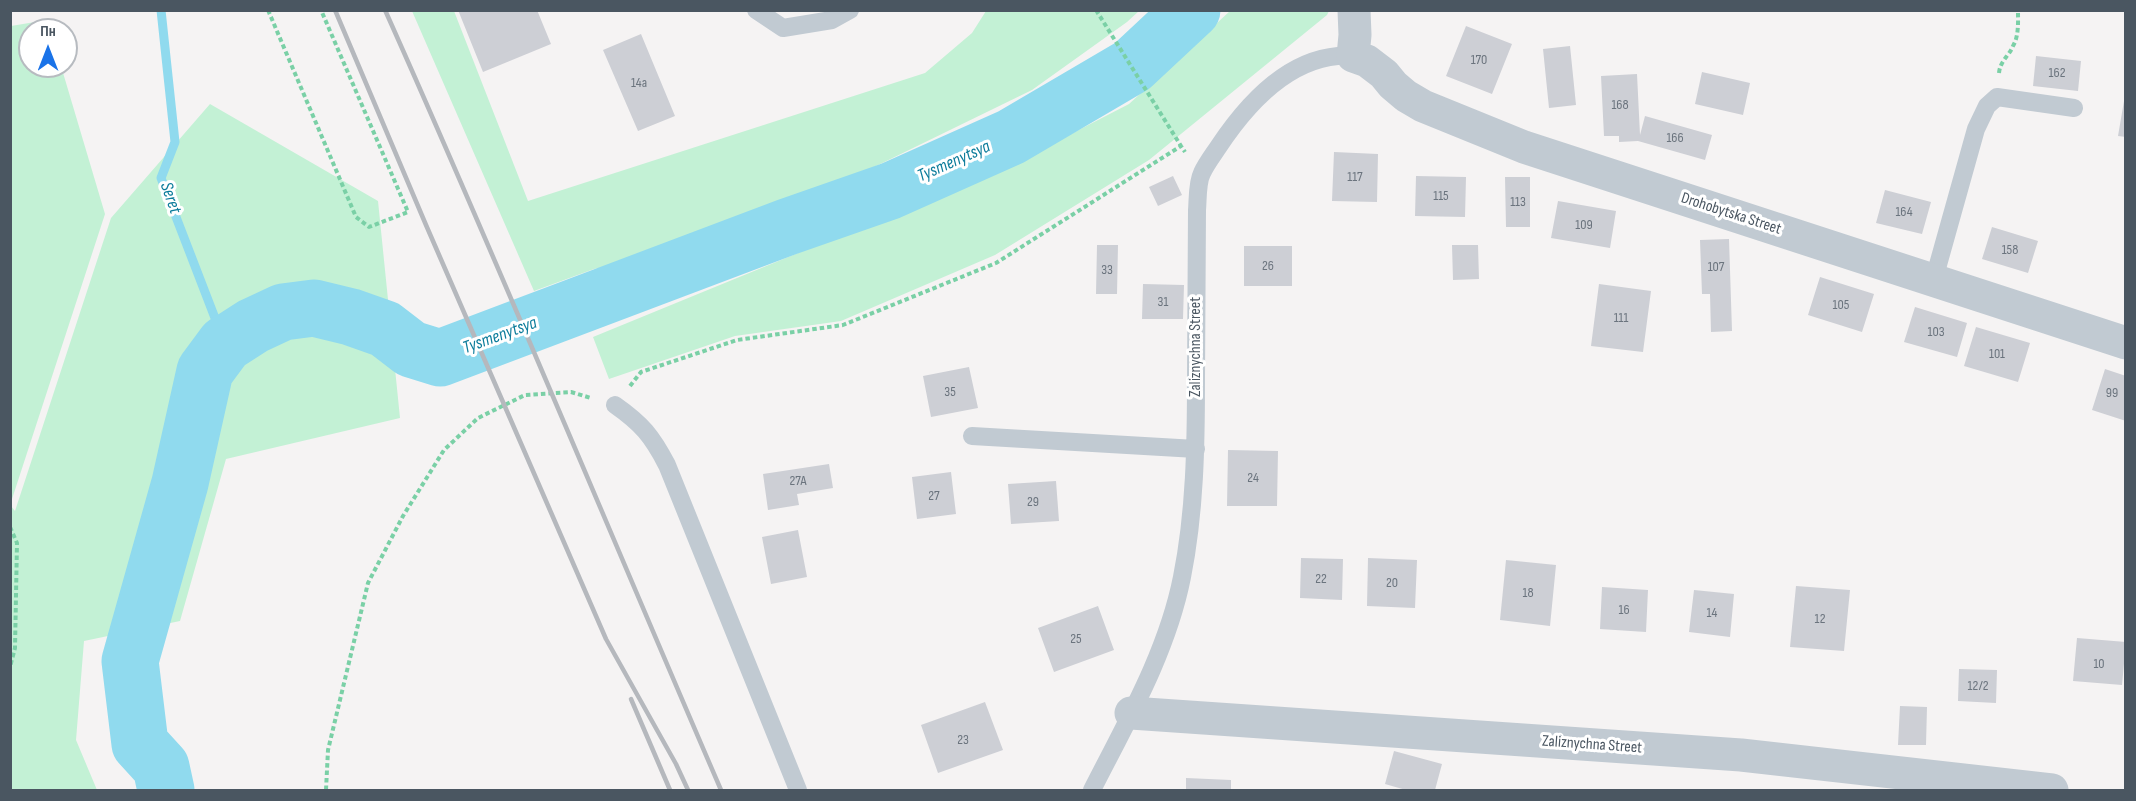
<!DOCTYPE html>
<meta charset="utf-8">
<style>
body{margin:0}
#map{position:relative;width:2136px;height:801px;overflow:hidden;background:#f5f3f3;font-family:"Sofia Sans Condensed",sans-serif}
canvas{display:block}
.frame{position:absolute;inset:0;border:12px solid #4a5661;pointer-events:none}
.north{position:absolute;left:18px;top:18px;width:60px;height:60px;box-sizing:border-box;background:#fff;border:2px solid #b7bbc0;border-radius:50%;rotate:0deg;font-size:16px;font-weight:700;line-height:24px;text-align:center;color:#4a5661}
.north::after{content:'';display:block;margin:auto;width:21px;height:27px;background:#1a73e8;clip-path:polygon(50% 0,100% 100%,50% 72%,0 100%)}
</style>
<div id="map">
<canvas width="2136" height="801"></canvas>
<div class="frame"></div>
<div class="north">Пн</div>
</div>
<script>
const ctx = document.querySelector('canvas').getContext('2d');
ctx.lineJoin = 'round';
function fill(path, color) {
  ctx.fillStyle = color;
  ctx.fill(path, 'evenodd');
}
function strokePath(path, color, width, dash) {
  ctx.strokeStyle = color;
  ctx.lineWidth = width;
  ctx.lineCap = dash ? 'butt' : 'round';
  ctx.setLineDash(dash || []);
  ctx.stroke(path);
}
function drawText(font, color, halo, rows, align = 'center') {
  ctx.font = font + ' "Sofia Sans Condensed",sans-serif';
  ctx.lineWidth = 6;
  ctx.setLineDash([]);
  ctx.textBaseline = 'middle';
  ctx.strokeStyle = halo;
  ctx.fillStyle = color;
  for (const [text, x, y, turn = 0] of rows) {
    ctx.save();
    ctx.translate(x, y);
    ctx.rotate((+turn || 0) * Math.PI / 180);
    ctx.textAlign = isNaN(turn) ? turn : align;
    if (halo) ctx.strokeText(text, 0, 0);
    ctx.fillText(text, 0, 0);
    ctx.restore();
  }
}
fill(new Path2D(`
 M412,11H454L528,201L925,73L972,33L986,11H1139L1127,22L1032,90L868,170L692,233L619,264L594,269L534,291Z
 M1230,11H1329L1327,15L1149,160L995,255L841,321L735,336L609,379L593,337L1003,169L1129,104Z
 M47,20L50,30H30V66H61L105,214L12,499L10,496L11,26Z
 M210,104L378,201L400,418L226,459L180,621L84,641L76,740L97,790H11V506L15,511L111,218Z`), '#c3f1d5');
strokePath(new Path2D(`
 M161,10L175,142L161,178L225,344`), '#90daee', 9);
strokePath(new Path2D(`
 M166,790L161,767L140,744L130,661L180,483L205,371L225,344L253,326L283,312L314,308L351,317L385,329L411,349L440,358L787,227L890,191L1011,137L1132,66L1192,10`), '#90daee', 57);
fill(new Path2D(`
 M458,10H537L551,44L483,72Z
 M1466,26L1512,44L1492,94L1446,76Z
 M641,34L675,116L638,131L603,50Z
 M1570,46L1576,105L1549,108L1543,49Z
 M2036,56L2081,61L2078,91L2033,86Z
 M1702,72L1750,83L1743,115L1695,104Z
 M1637,74L1640,135L1645,116L1712,135L1705,160L1638,141L1619,142V136H1604L1601,76Z
 M2124,101H2126V137L2118,136Z
 M1334,152L1378,154L1377,202L1332,201Z
 M1173,176L1182,195L1158,206L1149,187Z
 M1416,176L1466,177L1465,217L1415,216Z
 M1505,177H1530V227H1506Z
 M1885,190L1931,202L1922,234L1876,223Z
 M1558,201L1616,211L1610,248L1551,238Z
 M1992,227L2038,241L2028,273L1982,259Z
 M1729,239L1732,331L1711,332L1710,294H1702L1700,240Z
 M1097,245H1118L1117,294H1096Z
 M1452,245H1478L1479,279L1453,280Z
 M1244,246H1292V286H1244Z
 M1820,277L1874,294L1862,332L1808,315Z
 M1143,284L1184,285L1183,319H1142Z
 M1599,284L1651,291L1643,352L1591,346Z
 M1915,307L1967,323L1957,357L1904,342Z
 M1976,327L2030,343L2018,382L1964,366Z
 M969,367L978,408L931,417L923,376Z
 M2105,369L2126,376V421L2092,410Z
 M1228,450L1278,451L1277,506H1227Z
 M829,464L833,488L797,494L799,505L768,510L763,474Z
 M951,472L956,514L917,519L912,477Z
 M1056,481L1059,521L1011,524L1008,484Z
 M798,530L807,577L771,584L762,537Z
 M1301,558L1343,559L1342,600L1300,598Z
 M1368,558L1417,560L1415,608L1367,606Z
 M1506,560L1556,565L1550,626L1500,620Z
 M1796,586L1850,590L1844,651L1790,647Z
 M1602,587L1648,590L1646,632L1600,629Z
 M1694,590L1734,594L1730,637L1689,632Z
 M1098,606L1114,650L1054,672L1038,628Z
 M2077,638L2126,642L2122,685L2073,681Z
 M1959,669L1997,670L1996,703L1958,701Z
 M985,702L1003,750L938,773L921,725Z
 M1900,706L1927,707L1926,745H1898Z
 M1394,751L1442,764L1435,790H1406L1385,784Z
 M1186,778L1231,780V790H1186Z`), '#cdcfd5');
strokePath(new Path2D(`
 M268,10L356,217L369,227L408,212L321,10
 M1096,10L1181,146
 M1999,73C2000,61 2009,56 2013,46C2019,36 2018,22 2018,10
 M630,386L641,372L737,340L843,325L996,263L1181,146L1185,152
 M10,527L17,543L15,648L10,667
 M326,790L328,750L368,583L403,516L444,450L478,418L525,395L571,392L591,398`), '#7ad0a6', 4, [4.5, 3]);
strokePath(new Path2D(`
 M756,10L783,28L832,20L850,10
 M1934,279L1976,129L1987,106L1997,97L2074,108
 M615,405C642,424 652,436 667,465L798,790
 M972,436L1196,449
 M1092,790C1126,723 1167,653 1182,577C1195,512 1196,445 1196,378C1196,322 1197,266 1197,210C1198,199 1197,183 1202,173C1206,164 1213,155 1219,146C1249,101 1294,52 1353,56`), '#c1cad2', 18);
strokePath(new Path2D(`
 M1354,10L1355,35L1353,56L1367,61L1384,74L1393,85L1406,96L1423,106L1524,147L2126,343
 M1131,713L1741,755L2052,790`), '#c1cad2', 33);
strokePath(new Path2D(`
 M335,10L426,225L606,639L676,764L688,790
 M385,10C501,269 609,531 721,790
 M631,699L670,790`), '#b5b8bd', 4.5);
drawText('14px', '#6b747e', null, [
 ["170",1479,60],
 ["162",2057,73],
 ["14а",639,83],
 ["168",1620,105],
 ["166",1675,138],
 ["117",1355,177],
 ["115",1441,196],
 ["113",1518,202],
 ["164",1904,212],
 ["109",1584,225],
 ["158",2010,250],
 ["26",1268,266],
 ["107",1716,267],
 ["33",1107,270],
 ["31",1163,302],
 ["105",1841,305],
 ["111",1621,318],
 ["103",1936,332],
 ["101",1997,354],
 ["35",950,392],
 ["99",2112,393],
 ["24",1253,478],
 ["27А",798,481],
 ["27",934,496],
 ["29",1033,502],
 ["22",1321,579],
 ["20",1392,583],
 ["18",1528,593],
 ["16",1624,610],
 ["14",1712,613],
 ["12",1820,619],
 ["25",1076,639],
 ["10",2099,664],
 ["12/2",1978,686],
 ["23",963,740]
]);
drawText('16px', '#4a5661', '#fff', [
 ["Drohobytska Street",1731,214,18],
 ["Zaliznychna Street",1196,347,-90],
 ["Zaliznychna Street",1592,745,4]
]);
drawText('italic 18px', '#0c7c9b', '#fff', [
 ["Tysmenytsya",954,162,-24],
 ["Seret",170,198,71],
 ["Tysmenytsya",500,336,-20]
]);
</script>
